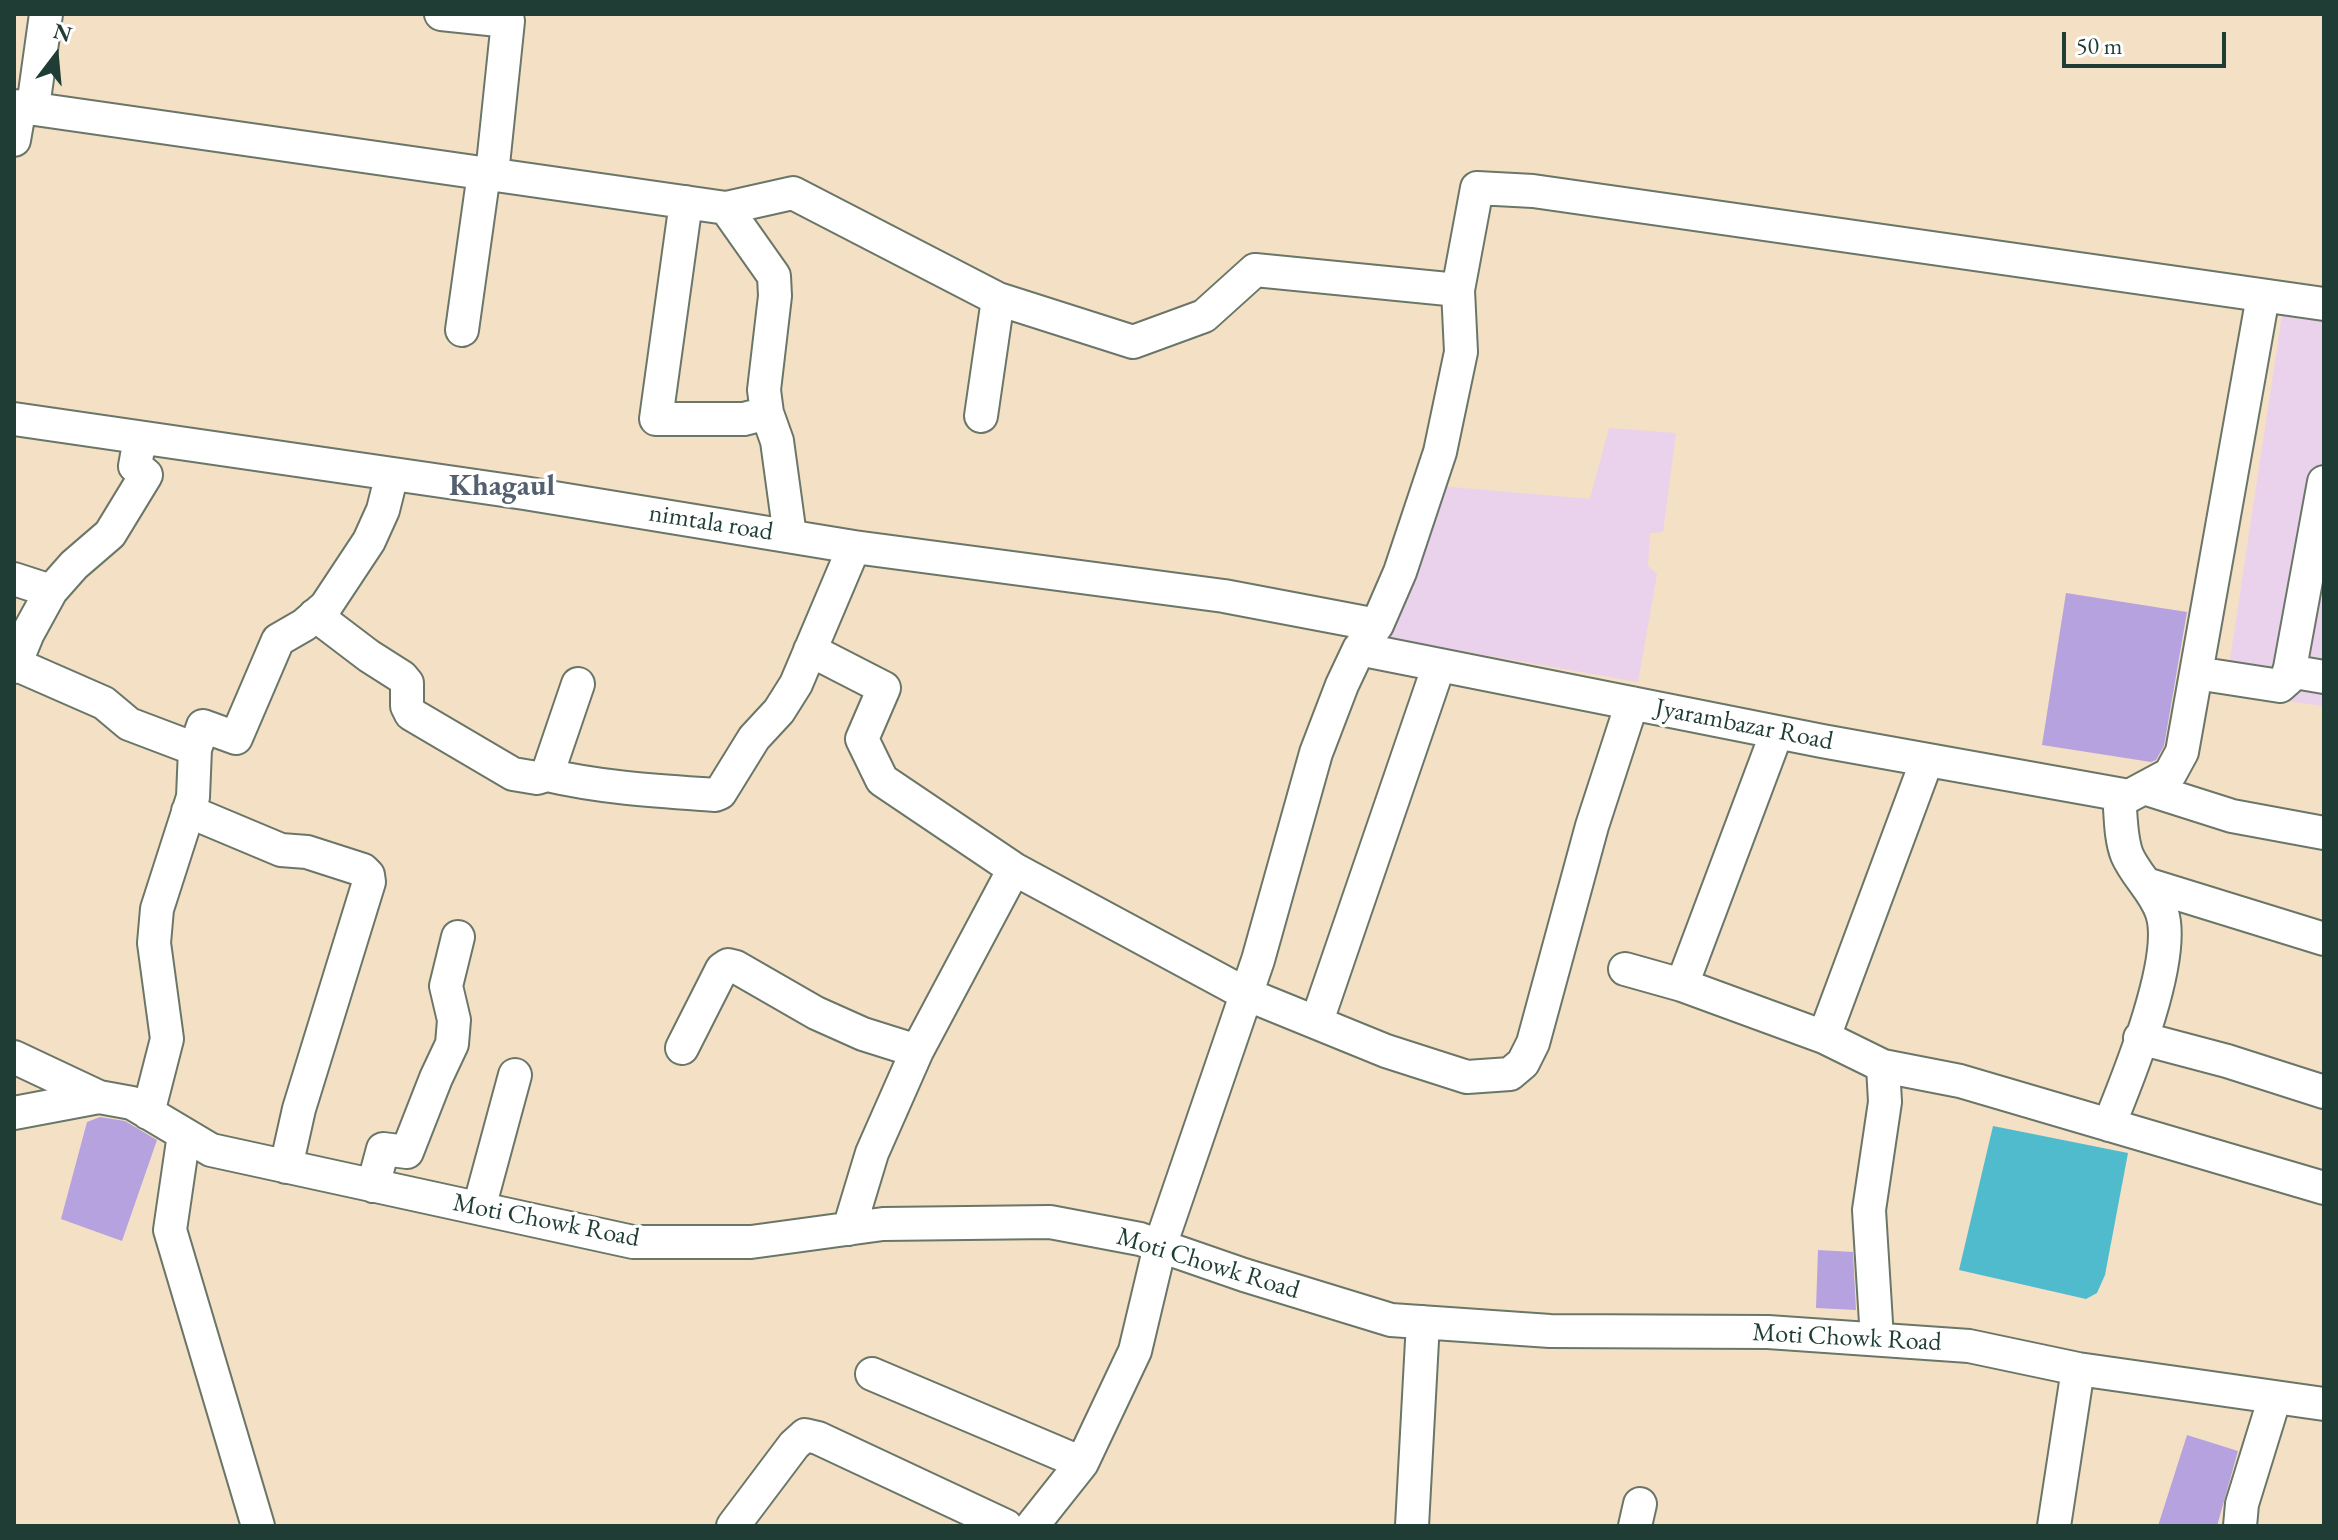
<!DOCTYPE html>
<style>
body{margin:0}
#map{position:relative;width:2338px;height:1540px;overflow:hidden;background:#f4e0c5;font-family:"EB Garamond",serif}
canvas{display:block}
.frame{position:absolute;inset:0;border:16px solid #1f3d34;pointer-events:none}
.north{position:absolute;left:16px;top:16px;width:80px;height:80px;-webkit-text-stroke:6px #fff;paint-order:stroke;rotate:16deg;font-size:22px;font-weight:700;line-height:32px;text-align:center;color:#1f3d34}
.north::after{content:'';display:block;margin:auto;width:28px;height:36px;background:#1f3d34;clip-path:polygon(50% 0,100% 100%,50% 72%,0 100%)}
.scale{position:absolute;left:2062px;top:32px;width:164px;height:36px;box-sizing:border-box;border:4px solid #1f3d34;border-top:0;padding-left:10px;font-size:24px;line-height:28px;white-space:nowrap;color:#1f3d34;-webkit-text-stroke:6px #fff;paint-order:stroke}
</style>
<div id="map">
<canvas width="2338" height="1540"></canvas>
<div class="frame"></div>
<div class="north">N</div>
<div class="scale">50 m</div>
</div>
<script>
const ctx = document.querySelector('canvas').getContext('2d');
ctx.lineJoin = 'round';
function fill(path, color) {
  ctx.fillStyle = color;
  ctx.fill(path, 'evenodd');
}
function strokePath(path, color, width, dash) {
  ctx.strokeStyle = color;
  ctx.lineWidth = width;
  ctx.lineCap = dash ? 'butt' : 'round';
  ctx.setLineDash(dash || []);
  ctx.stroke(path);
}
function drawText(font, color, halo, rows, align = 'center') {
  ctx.font = font + ' "EB Garamond",serif';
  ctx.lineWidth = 7;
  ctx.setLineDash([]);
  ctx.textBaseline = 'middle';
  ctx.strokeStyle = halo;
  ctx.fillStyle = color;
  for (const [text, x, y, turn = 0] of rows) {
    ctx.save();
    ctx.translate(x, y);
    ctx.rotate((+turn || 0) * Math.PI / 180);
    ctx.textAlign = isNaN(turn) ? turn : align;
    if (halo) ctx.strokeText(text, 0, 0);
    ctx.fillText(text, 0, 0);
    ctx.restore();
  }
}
fill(new Path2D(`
 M2282,315L2324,321V706L2225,693Z
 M1609,428L1676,433L1663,532L1650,533L1648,566L1657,574L1638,682L1382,637L1428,485L1590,499Z`), '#ead1ec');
fill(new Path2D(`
 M1993,1126L2128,1153L2105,1275L2097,1293L2086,1299L1959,1270Z`), '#51bbce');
fill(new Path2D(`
 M2066,593L2187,612L2164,746L2156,760L2151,762L2042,745Z
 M100,1117L125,1121L157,1140L122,1241L61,1219L87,1122Z
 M1818,1250L1853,1252L1856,1310L1816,1308Z
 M2187,1435L2238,1451L2217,1526H2158Z`), '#b6a2de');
const minor = new Path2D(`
 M441,14L508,21L492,174
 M14,106L726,208L793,193L998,299L981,416
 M33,107L46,14
 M14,140L20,106
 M686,202L656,419H744L767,413
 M726,208L774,276L775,296L764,390L767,413L777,441L790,536
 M998,299L1133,342L1204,316L1255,270L1458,290L1477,188L1533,191L2324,304
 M462,330L484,173
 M14,419L524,493L854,547L1224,596L1377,625L1359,649L1342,685L1316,753L1258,960L1160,1246L1135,1351L1082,1463L1032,1526
 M14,579L51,591
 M315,615L369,656L402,677L407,683V706L411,714L513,774L537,778L547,775L578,684
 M1377,625L1400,572L1440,452L1461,352L1458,290
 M1359,649L1822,741L2129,796L2170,774L2182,752L2263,296
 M810,650L884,688L862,739L882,780L1014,869L1246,994L1386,1051L1467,1077L1510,1074L1523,1063L1533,1043L1592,826L1632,703
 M15,664L104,703L129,724L195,749
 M14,667L28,633L51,591L74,565L110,534L146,475L135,466L140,438
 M2289,671L2324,677
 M2196,673L2280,686L2288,679L2324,482
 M547,775C603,788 658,791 715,795L720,793L754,738L779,711L796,684L854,547
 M2144,788L2232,816L2324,833
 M188,811L281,850L307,852L363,870L368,875L369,882L299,1109L286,1167
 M2146,884L2324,939
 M1625,969L1682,985L1777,732
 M1682,985L1824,1037
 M1317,1021L1439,665
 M2140,1038L2227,1061L2324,1092
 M682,1048L722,969L728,965L736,967L816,1013L863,1034L917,1051
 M14,1057L99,1097
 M1883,1066L1960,1081L2324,1188
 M14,1113L99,1097L132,1103L211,1150L633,1242H751L883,1224L1050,1222L1140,1239L1244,1275L1391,1320L1550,1331L1768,1332L1969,1346L2078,1369L2324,1404
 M148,1113L167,1039L154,943L157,909L193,797L195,749L203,726L236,738L278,640L304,625L326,606L369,541L383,510L392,474
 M2109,1125C2128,1078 2177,959 2162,913C2155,891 2136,876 2127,855C2120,837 2121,814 2119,795
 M184,1134L170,1230L258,1526
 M373,1186L383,1149L407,1152L436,1078L452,1044L454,1020L446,986L458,937
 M479,1208L515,1075
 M849,1229L872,1153L917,1051L1014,869
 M1877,1339L1869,1210L1885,1102L1883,1066L1824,1037L1927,760
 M872,1374L1082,1463
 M733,1526L794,1445L805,1435L818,1438L1006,1526
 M1412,1526L1423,1322
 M1635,1526L1640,1504
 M2054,1526L2078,1369
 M2240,1526L2242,1504L2275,1397`);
strokePath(minor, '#6a7667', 36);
strokePath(minor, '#fff', 32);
drawText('26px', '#1f3d34', '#fff', [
 ["nimtala road",711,523,9],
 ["Jyarambazar Road",1744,725,11],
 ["Moti Chowk Road",546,1221,11],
 ["Moti Chowk Road",1208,1264,17],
 ["Moti Chowk Road",1847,1338,3]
]);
drawText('bold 30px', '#546070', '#fff', [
 ["Khagaul",502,487]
]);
</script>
